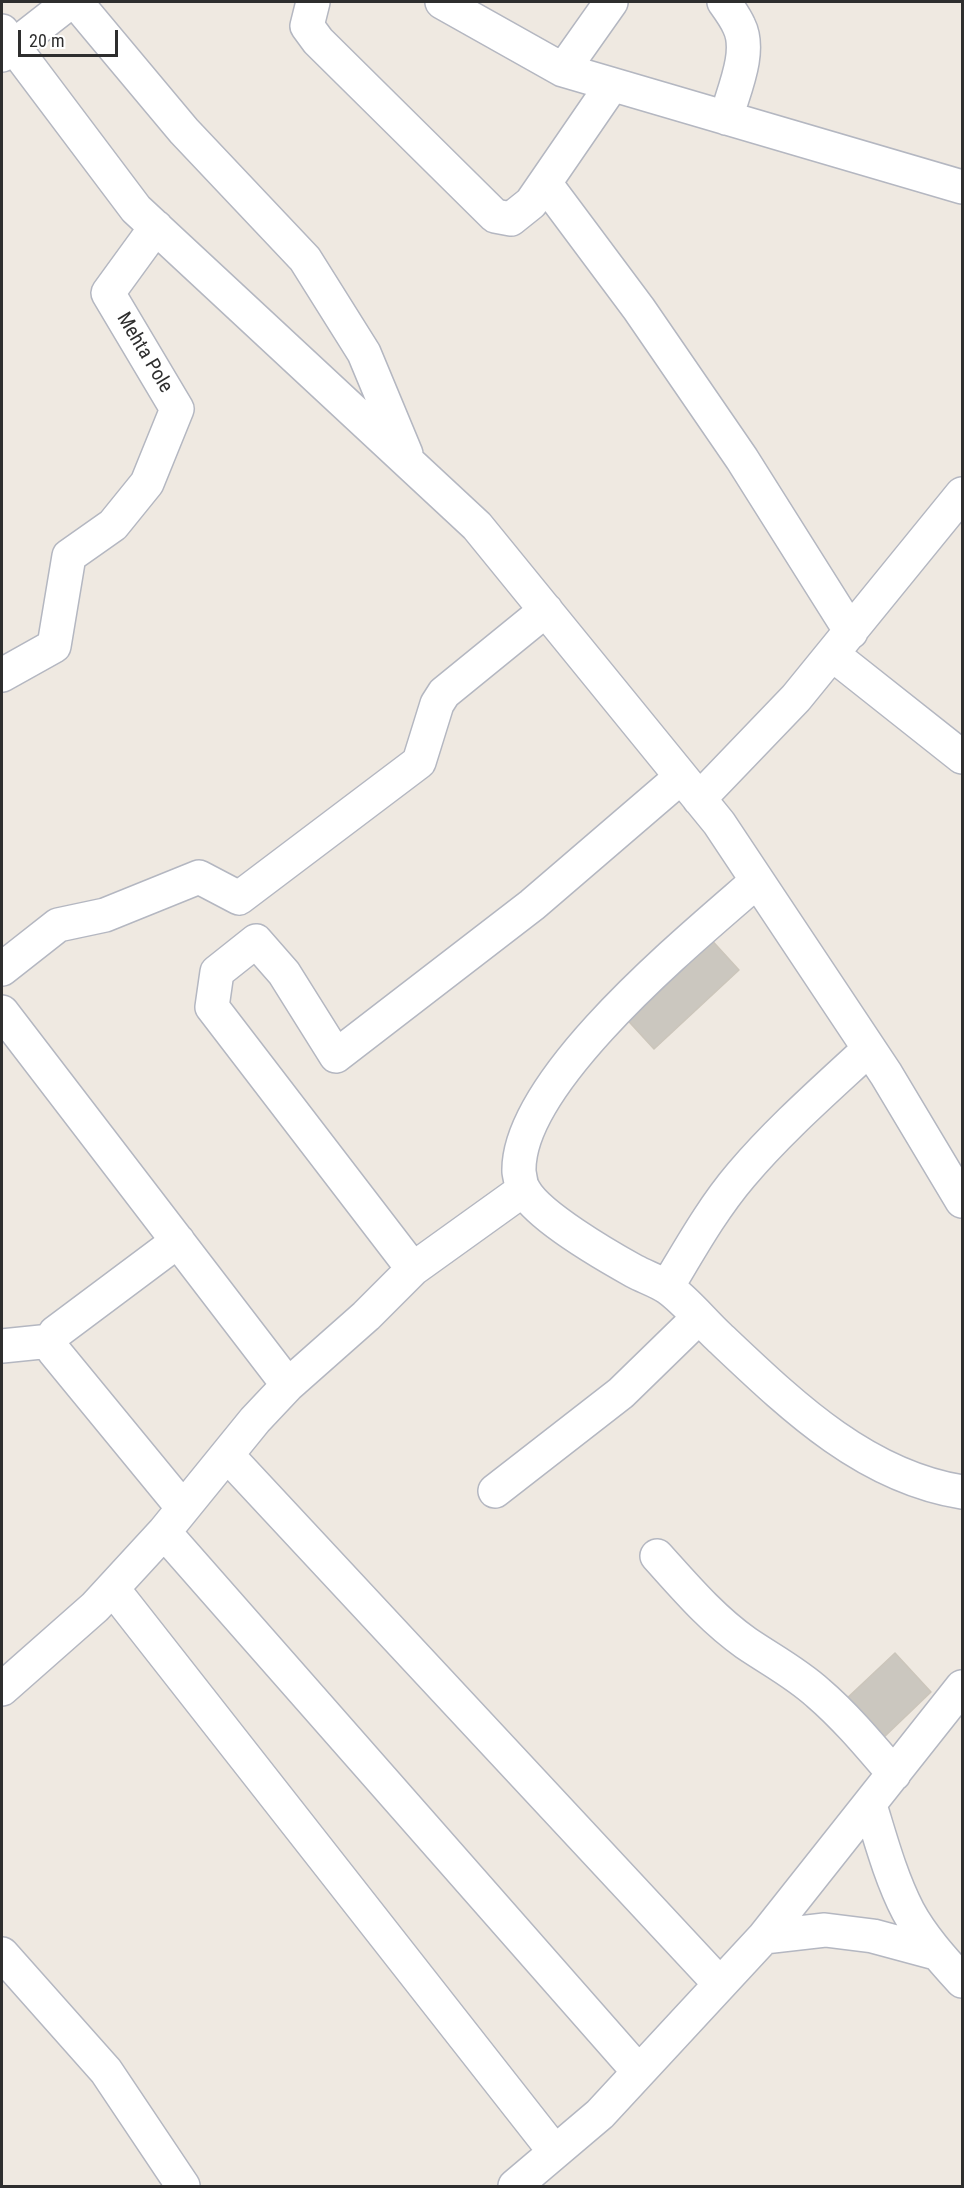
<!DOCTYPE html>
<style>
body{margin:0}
#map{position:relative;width:964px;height:2188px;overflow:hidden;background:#efe9e1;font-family:"Roboto Condensed",sans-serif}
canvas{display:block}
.frame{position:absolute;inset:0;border:3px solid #2e2e2e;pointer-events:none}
.scale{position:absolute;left:18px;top:30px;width:100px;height:27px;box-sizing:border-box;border:3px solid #2e2e2e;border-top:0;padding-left:8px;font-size:18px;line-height:21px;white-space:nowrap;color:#2e2e2e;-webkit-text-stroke:4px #fff;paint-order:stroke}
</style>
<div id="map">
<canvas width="964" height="2188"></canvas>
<div class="frame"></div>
<div class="scale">20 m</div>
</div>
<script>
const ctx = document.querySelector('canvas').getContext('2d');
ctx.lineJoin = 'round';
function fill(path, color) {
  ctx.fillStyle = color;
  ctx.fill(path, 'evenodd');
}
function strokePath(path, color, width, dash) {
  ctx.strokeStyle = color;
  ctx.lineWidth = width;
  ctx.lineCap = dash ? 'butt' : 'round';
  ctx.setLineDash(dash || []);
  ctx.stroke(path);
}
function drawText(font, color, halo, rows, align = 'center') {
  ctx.font = font + ' "Roboto Condensed",sans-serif';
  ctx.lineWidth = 4.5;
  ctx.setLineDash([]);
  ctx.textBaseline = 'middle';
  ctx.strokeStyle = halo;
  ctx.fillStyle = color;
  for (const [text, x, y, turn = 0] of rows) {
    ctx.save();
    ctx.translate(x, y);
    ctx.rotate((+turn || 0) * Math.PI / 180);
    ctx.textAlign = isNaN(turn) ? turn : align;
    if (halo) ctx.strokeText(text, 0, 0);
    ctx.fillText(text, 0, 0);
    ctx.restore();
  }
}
const building = new Path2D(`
 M707,935L739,970L654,1049L621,1013Z
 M895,1653L931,1692L881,1740L844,1701Z`);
fill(building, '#cbc7bf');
strokePath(building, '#cbc5ba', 1.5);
const minor = new Path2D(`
 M76,2L184,131L305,259L364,353L406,454
 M313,2L307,26L318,41L495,216L511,219L531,203L612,85
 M442,2L563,70L962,187
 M724,2C729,9 735,17 739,26C752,52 733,92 726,118
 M2,31L136,209L477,526L719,823L886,1074L962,1201
 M563,70L611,2
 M545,183L639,309L742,459L851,632
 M832,654L962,757
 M2,675L54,646L69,556L113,525L147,483L177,409L108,293L156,227
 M699,799L796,698L962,494
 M757,881C692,938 516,1081 519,1172C520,1177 521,1186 524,1190C538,1216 607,1256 634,1271C645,1277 658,1281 668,1288C686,1301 702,1321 719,1337C790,1404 863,1476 962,1492
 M2,969L58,925L105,915L199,877L239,898L419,762L437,704L444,693L546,610
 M2,1012L288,1385
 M178,1241L55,1333L51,1341L54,1351L183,1508
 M413,1269L212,1007L217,972L256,941L284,973L336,1056L532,905L681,777
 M667,1287C690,1249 712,1209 741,1175C780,1129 825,1090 869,1049
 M2,1346L51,1341
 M227,1455L720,1984
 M495,1491L621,1393L698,1318
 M164,1532L639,2072
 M657,1556C685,1587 712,1619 746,1643C771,1660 796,1673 818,1693C846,1717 870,1746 894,1774
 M113,1589L555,2152
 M2,1689L95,1607L164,1532L255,1420L288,1385L366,1316L413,1269L523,1190
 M870,1805C881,1841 891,1878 908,1911C922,1937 943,1960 962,1981
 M764,1937L825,1930L873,1936L936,1953
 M2,1954L106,2071L183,2186
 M515,2186L600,2114L764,1937L962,1687`);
const secondary = new Path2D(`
 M2,55L70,2`);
strokePath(minor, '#b4b7c1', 36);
strokePath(secondary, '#b4b7c1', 36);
strokePath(minor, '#fff', 33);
strokePath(secondary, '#fff', 33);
drawText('20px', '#2e2e2e', '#fff', [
 ["Mehta Pole",144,353,59]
]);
</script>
